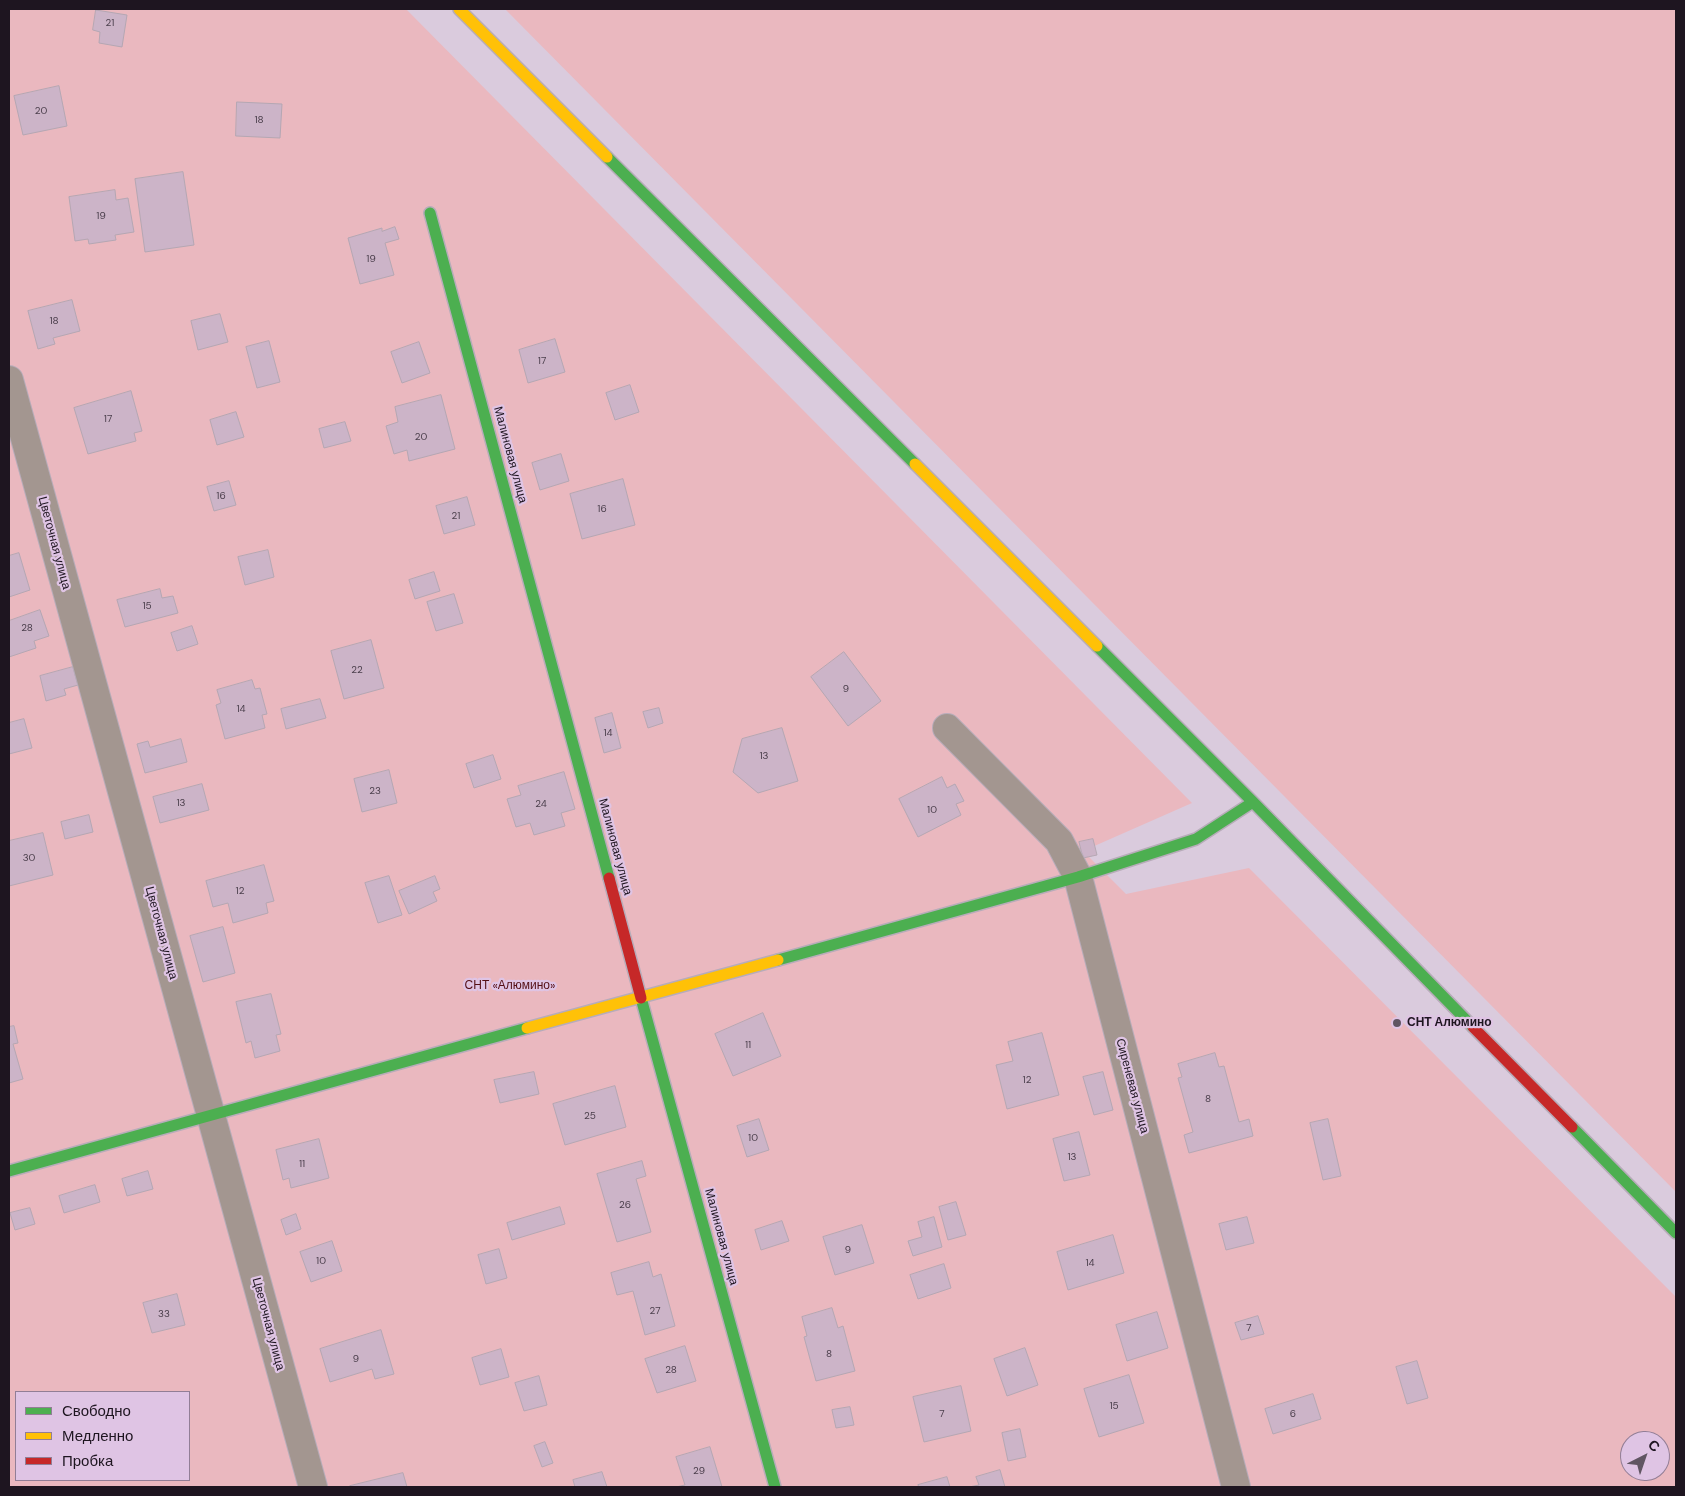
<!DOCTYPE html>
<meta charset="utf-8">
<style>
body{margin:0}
#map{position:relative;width:1685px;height:1496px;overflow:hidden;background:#dacbdd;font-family:"DM Sans",sans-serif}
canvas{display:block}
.frame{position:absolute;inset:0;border:10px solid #1e1520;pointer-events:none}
.legend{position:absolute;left:15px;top:1391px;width:175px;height:90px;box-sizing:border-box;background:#dfc4e4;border:1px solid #927e96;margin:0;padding:6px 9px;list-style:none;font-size:15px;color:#1e1520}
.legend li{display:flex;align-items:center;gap:10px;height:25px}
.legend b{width:25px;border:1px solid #927e96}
.north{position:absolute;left:1620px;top:1431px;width:50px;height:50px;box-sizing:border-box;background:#dfc4e4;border:1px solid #927e96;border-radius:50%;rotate:41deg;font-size:14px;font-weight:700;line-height:20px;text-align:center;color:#1e1520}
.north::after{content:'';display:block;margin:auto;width:18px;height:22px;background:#605562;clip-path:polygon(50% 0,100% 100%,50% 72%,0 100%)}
</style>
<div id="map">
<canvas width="1685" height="1496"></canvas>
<div class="frame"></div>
<ul class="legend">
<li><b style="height:6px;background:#4caf50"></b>Свободно</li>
<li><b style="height:6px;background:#ffc107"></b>Медленно</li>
<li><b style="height:6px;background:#c62828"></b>Пробка</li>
</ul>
<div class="north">С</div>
</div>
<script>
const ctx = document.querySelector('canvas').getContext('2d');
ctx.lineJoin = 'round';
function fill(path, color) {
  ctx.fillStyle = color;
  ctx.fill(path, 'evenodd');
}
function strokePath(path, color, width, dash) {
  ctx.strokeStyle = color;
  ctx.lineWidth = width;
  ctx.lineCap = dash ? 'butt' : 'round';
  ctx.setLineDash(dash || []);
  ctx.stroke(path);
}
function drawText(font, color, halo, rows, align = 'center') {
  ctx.font = font + ' "DM Sans",sans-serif';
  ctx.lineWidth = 4.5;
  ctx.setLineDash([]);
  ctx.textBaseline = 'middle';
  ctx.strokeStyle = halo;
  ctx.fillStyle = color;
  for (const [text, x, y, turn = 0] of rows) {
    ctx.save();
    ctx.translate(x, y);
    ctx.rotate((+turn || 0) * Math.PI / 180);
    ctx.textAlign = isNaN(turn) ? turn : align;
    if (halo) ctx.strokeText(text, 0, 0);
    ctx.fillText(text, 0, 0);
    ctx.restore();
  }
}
fill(new Path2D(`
 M9,9H406L1192,803L1083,851L1126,894L1249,868L1676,1297V1487H9ZM16,1392H189V1480H16ZM1630,1441H1660V1471H1630Z
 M505,9H1676V1192Z`), '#eab8bf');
const building = new Path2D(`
 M96,10L127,15L122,47L99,43L100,32L93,30Z
 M59,86L67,126L23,135L14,96Z
 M237,102L282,104L280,138L236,136Z
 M183,172L194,245L145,252L135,179Z
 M115,190L116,200L128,198L134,232L115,235L116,240L89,244L88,239L75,241L69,197Z
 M395,227L399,239L385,243L394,275L360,284L348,238L382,228V231Z
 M72,300L80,331L53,338L55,344L38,349L28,311Z
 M220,314L228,342L198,350L191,321Z
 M555,339L565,372L528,383L519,350Z
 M269,341L280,382L257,388L246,347Z
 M419,342L430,373L402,383L391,352Z
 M630,385L639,412L615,420L606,393Z
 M131,391L142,431L134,433L136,441L88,454L74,408Z
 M441,395L455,449L409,461L407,450L394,454L386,426L398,422L395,407Z
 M236,412L244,437L217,445L210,420Z
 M345,422L351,441L324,448L319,429Z
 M561,454L569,481L540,490L532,463Z
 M623,479L635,525L582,539L570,494Z
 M229,481L236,505L214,511L207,487Z
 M467,497L475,525L444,534L436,506Z
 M268,550L274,577L245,585L238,557Z
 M19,553L30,590L9,597V556Z
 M434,572L440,591L415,599L409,580Z
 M160,589L162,598L173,596L178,613L125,627L117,600Z
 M454,594L463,623L436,631L427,602Z
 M40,610L49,636L34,641L36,648L9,657V621Z
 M192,626L198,644L177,651L171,633Z
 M371,640L384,688L344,699L331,651Z
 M844,652L881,701L848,726L811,677Z
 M73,667L78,685L64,689L66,695L46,701L40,676Z
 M252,680L255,689L260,688L267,714L262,715L265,728L225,739L216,705L221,703L217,690Z
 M320,699L326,718L286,729L281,709Z
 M659,708L663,723L648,728L643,712Z
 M612,713L621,748L604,753L595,718Z
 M24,719L32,748L9,754V723Z
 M782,728L798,781L758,793L733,772L742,739Z
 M181,739L187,762L145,773L137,744L148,741L150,747Z
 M493,755L501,779L474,788L466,764Z
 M389,770L397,803L362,812L354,779Z
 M564,772L575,809L561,813L565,826L534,835L530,823L516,827L507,799L521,795L518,786Z
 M942,777L947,788L955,784L964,801L956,804L961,815L918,837L899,799Z
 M202,784L209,810L160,823L153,797Z
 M89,815L93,832L65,839L61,822Z
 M43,833L53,875L9,886V841Z
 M1093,839L1097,855L1083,858L1079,842Z
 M264,865L274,901L266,903L268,913L233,923L228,903L213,907L206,881Z
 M389,876L402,915L378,923L365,883Z
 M435,876L440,889L433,892L437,901L409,914L399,891Z
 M223,927L235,973L203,982L190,936Z
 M271,994L281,1034L276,1035L280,1051L255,1058L251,1041L246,1043L236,1002Z
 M763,1013L781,1056L733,1076L715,1034Z
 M14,1026L18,1043L13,1044L23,1079L9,1083V1027Z
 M1042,1033L1059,1095L1007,1109L996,1065L1013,1061L1008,1042Z
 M1215,1053L1219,1067L1224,1066L1239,1122L1249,1119L1253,1136L1189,1153L1184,1135L1193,1132L1178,1078L1182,1077L1178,1064Z
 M534,1072L539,1094L500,1103L494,1080Z
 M1103,1072L1113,1110L1094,1115L1083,1077Z
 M615,1086L626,1127L565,1145L553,1104Z
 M759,1119L769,1150L747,1157L737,1126Z
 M1328,1119L1341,1176L1323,1180L1310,1123Z
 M1079,1132L1090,1175L1064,1181L1053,1139Z
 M319,1139L329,1178L291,1188L289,1178L283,1180L276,1150Z
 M642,1161L646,1176L636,1179L651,1232L617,1242L597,1174Z
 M148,1171L153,1189L127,1196L122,1179Z
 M95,1185L100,1202L64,1213L59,1196Z
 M956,1202L966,1235L948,1240L939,1207Z
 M560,1207L565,1224L512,1240L507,1223Z
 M30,1208L35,1224L15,1230L10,1213Z
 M296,1214L301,1229L286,1235L281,1220Z
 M934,1217L942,1247L913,1256L908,1241L922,1237L918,1222Z
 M1247,1217L1254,1243L1226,1250L1219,1224Z
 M782,1221L789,1241L761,1250L755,1230Z
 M862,1225L874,1263L835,1275L823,1237Z
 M1113,1235L1124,1273L1068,1290L1057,1252Z
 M332,1241L342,1271L311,1282L300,1252Z
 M499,1249L507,1278L486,1284L478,1255Z
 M649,1262L653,1277L661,1274L675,1326L645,1335L633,1291L617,1295L611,1273Z
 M944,1264L951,1288L918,1299L910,1275Z
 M177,1294L185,1325L152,1333L143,1303Z
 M832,1308L838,1328L843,1326L855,1371L816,1381L804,1337L807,1336L802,1317Z
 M1157,1312L1168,1348L1127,1361L1116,1325Z
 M1258,1316L1264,1334L1241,1340L1235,1323Z
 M381,1330L394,1374L375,1379L372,1369L330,1382L320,1349Z
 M685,1346L696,1381L657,1393L645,1359Z
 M1025,1348L1038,1385L1007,1396L994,1359Z
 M501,1349L509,1377L480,1385L472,1358Z
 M1417,1361L1428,1398L1407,1404L1396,1367Z
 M1129,1375L1144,1423L1099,1437L1084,1389Z
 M539,1376L547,1405L524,1411L515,1383Z
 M961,1386L971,1431L924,1442L913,1397Z
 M1313,1394L1321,1419L1273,1434L1265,1409Z
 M850,1407L854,1425L836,1428L832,1410Z
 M1020,1429L1026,1457L1008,1461L1002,1433Z
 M545,1442L553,1463L542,1467L534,1446Z
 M710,1447L722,1487H676L685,1485L676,1457Z
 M1000,1470L1005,1487H969L979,1485L976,1477Z
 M602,1472L607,1487H575L573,1480Z
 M403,1473L407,1487H351L350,1486Z
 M947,1477L950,1487H919L918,1485Z`);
fill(building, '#ccb4c8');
strokePath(building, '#b5a7b3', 1);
const street = new Path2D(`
 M9,380L313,1487
 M947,728L1059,841L1078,877L1236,1487`);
const fast = new Path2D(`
 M607,157L915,464
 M430,213L609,878
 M1097,646L1253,802L1473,1027
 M778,960L1078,877L1196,839L1253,802
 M641,998L775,1487
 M1572,1127L1676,1233
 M9,1171L527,1028`);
const slow = new Path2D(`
 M459,9L607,157
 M915,464L1097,646
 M527,1028L778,960`);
const jam = new Path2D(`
 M609,878L641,998
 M1473,1027L1572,1127`);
strokePath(street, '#b7acb9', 30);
strokePath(fast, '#b7acb9', 14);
strokePath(slow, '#b7acb9', 14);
strokePath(jam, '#b7acb9', 14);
strokePath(street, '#a39690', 28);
strokePath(fast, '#4caf50', 11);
strokePath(slow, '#ffc107', 11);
strokePath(jam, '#c62828', 11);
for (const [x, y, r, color] of [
 [1397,1023,5,"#605562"]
]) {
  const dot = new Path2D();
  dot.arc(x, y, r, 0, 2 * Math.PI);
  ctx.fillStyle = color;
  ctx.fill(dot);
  strokePath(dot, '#dfc4e4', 2);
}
drawText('10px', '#4a3e4b', null, [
 ["21",110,23],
 ["20",41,111],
 ["18",259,120],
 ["19",101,216],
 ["19",371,259],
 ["18",54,321],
 ["17",542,361],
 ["17",108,419],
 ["20",421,437],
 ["16",221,496],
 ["16",602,509],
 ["21",456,516],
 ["15",147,606],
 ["28",27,628],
 ["22",357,670],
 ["9",846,689],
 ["14",241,709],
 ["14",608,733],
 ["13",764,756],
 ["23",375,791],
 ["13",181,803],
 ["24",541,804],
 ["10",932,810],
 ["30",29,858],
 ["12",240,891],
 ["11",748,1045],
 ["12",1027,1080],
 ["8",1208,1099],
 ["25",590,1116],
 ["10",753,1138],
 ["13",1072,1157],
 ["11",302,1164],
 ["26",625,1205],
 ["9",848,1250],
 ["10",321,1261],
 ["14",1090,1263],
 ["27",655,1311],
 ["33",164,1314],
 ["7",1249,1328],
 ["8",829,1354],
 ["9",356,1359],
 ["28",671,1370],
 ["15",1114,1406],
 ["7",942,1414],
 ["6",1293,1414],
 ["29",699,1471]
]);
drawText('12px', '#1e1520', '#dfc4e4', [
 ["Малиновая улица",510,455,75],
 ["Цветочная улица",54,543,75],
 ["Малиновая улица",615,847,75],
 ["Цветочная улица",161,933,75],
 ["Сиреневая улица",1132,1086,75],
 ["Малиновая улица",721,1237,75],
 ["Цветочная улица",268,1324,75]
]);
drawText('12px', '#540e14', '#dfc4e4', [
 ["СНТ «Алюмино»",510,986]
]);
drawText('bold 12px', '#1e1520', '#dfc4e4', [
 ["СНТ Алюмино",1407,1023]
], 'left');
</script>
